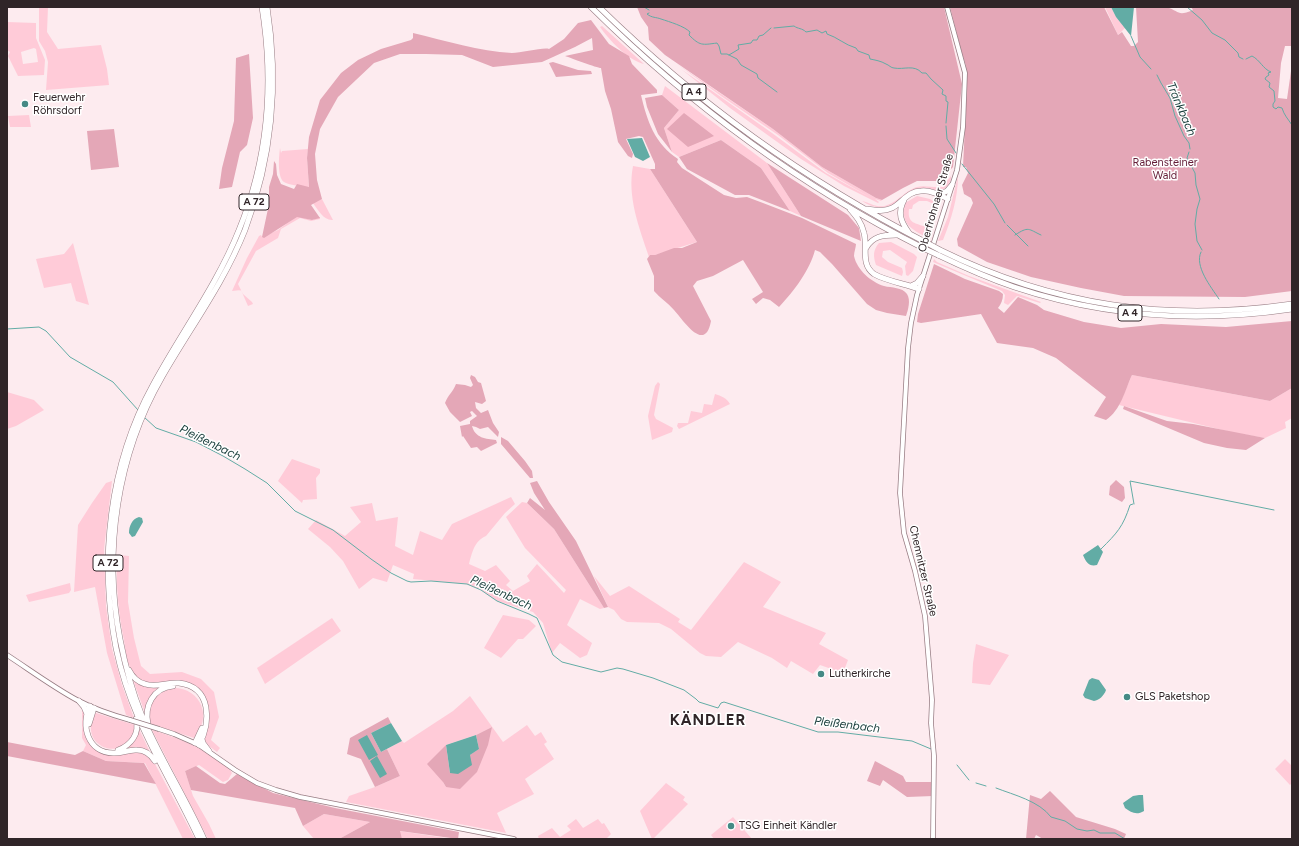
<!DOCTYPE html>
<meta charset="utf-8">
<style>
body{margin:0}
#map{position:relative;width:1299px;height:846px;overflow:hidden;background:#fdebef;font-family:Figtree,sans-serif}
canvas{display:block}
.frame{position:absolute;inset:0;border:8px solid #302528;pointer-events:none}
</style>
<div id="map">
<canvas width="1299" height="846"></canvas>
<div class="frame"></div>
</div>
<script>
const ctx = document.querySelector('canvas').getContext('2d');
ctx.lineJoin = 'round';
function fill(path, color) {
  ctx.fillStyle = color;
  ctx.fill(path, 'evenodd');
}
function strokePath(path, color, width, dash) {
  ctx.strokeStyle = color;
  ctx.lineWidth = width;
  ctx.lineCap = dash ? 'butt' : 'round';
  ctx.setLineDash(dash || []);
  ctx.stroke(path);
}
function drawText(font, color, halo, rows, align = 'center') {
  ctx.font = font + ' Figtree,sans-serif';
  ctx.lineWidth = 3;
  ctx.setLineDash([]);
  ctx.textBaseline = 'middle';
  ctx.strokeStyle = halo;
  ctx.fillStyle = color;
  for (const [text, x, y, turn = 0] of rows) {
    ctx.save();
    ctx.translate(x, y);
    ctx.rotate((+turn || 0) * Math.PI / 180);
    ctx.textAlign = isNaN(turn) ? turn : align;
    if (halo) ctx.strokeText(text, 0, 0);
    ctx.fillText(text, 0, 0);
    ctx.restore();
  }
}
fill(new Path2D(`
 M39,7H48L47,32L58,49L101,45L107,69L109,85L46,90L48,62L45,51L39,41Z
 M1105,7H1111L1116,17L1125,28L1118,35Z
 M7,22L36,23V38L45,60L44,75L18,76L8,56L10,52L7,50ZM34,48L36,49L38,62L23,64L21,52Z
 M602,26L644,64C629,61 609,40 600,27Z
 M677,64L773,129L822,167L876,198L882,200L881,201L875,199L879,202L878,203L844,186L801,159L730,108L681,69L772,133L826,173L871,198L828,173L778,135L721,96Z
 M665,86L767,163L801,216L790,211L761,168L721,140L679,157L672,152L664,128L679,110L662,95Z
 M29,115L31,127H10L8,116Z
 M280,148L281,153L282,151L308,149L307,158L309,188C303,186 288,185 284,182C277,177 279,156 280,148Z
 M633,166L650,169L697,242L655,255H650L649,257C639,227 627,197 633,166Z
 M951,176C952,183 946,188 941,191C932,190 922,186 913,190C907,192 903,198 898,201C886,210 874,209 862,201C867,202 872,205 877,206C893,209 903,191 917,187C925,185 933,188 942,187Z
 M958,176C958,198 951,220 943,240L938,241L948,217Z
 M917,196L930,199L937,204L938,209L936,210L934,204L927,201H919L913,205L912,209H909C907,224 916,223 926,227L929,223L934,219L928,238C911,229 900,224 905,203Z
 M322,199L333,220C324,221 318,210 313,203Z
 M297,216L312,220L320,217V219L311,221L300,218L281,229L278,238L256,251L238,284L243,294L252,302L253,304L248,306L241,290L232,291L247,258L259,236L261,235L262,237L278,230Z
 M891,242L914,254L917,257L913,271L908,276L906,275L905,266L907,262L890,250L883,251L882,257L888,262L902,268L903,272L902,276L876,265C873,256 873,250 879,243Z
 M73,243L89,305L76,301L71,283L44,288L36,259L64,254Z
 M934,259L937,262L969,276L1041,302L1040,303L1017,296L1008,305L1004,303L1005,295L1002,291L933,262Z
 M1132,375L1270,401L1292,388V418L1285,422L1286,428L1265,438L1235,433L1119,405Z
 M658,382L660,384L654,415L656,419L673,428L672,432L652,440L648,416L655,386Z
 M7,392L34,400L44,410L16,426L7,429Z
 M715,394C721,396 727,398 730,404L679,429L677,426L678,423H688L691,411L702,413L704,404L712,405Z
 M292,459L320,469V473L316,478L317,499L303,500L302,503L278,481Z
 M112,481L104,549L106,606L112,649L122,685L134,718L126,715L107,653L95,587L74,592L78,525L92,503L106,483Z
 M511,497L515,504L505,513L486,536C474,541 472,553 469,564L485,571L496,565L510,581L506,585L513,591L530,581L527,576L537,564L564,593L566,590L525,548L506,517L522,502L527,503L554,529L604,608L600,609L580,599L567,625L592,643L587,655L580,658L560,643L552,653L543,623L533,612L497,601L481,590L467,584L413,579L414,574L393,565L387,582L373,578L359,589L343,561L330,547L308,529L316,520L345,536L361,522L350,507L372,503L376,521L398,517L395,546L413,555L420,531L442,540L452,524Z
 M117,555L129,556L128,602L134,638L141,666L150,674L182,672L201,679L214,692L219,717L211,740L220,748L217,752C213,749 208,746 206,742C203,737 206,732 207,727C211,716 210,702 201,693C182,670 164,689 144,682C138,680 132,673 130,667C126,659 125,649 124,640C118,612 116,584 117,555Z
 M744,562L781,582L763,607L826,633L819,644L848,660L843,673L820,665L813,674L791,661L787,668L772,658L738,642L721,657L706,656L700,653L671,629L659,623L627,622L621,619L614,610L608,607L594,576L610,596L629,586L680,619L678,622L691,630Z
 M70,583L71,590L69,593L29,602L26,595Z
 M503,615L529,620L536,626L523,639H518L501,658L484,648Z
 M332,618L341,631L265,684L257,668Z
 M976,644L1009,655L990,685L972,683L973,663Z
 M132,677L162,687C152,694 146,701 145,713Z
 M172,688C201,687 213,717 194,738L149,723C147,704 154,694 172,688Z
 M470,696L503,742L527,725L535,736L541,732L547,742L544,744L554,759L525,779L534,794L497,813L506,833L346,802L349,796L375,787L400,776L387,749L402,741L404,743L453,711ZM492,727L446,787L443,782L446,745L476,735Z
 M82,710C89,719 79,731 90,744C109,766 133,737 154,762L195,839H183L145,763L106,761L83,751L86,745L82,738Z
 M96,713L135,725C134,729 133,736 131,740C118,757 89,748 91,726C91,722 93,717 94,714Z
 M139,729L150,752L125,749C133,744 136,738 139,729Z
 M152,730C170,735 225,755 232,773L228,780L223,782L199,765L185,771L193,796L209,824L216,839H208Z
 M1285,759L1292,766V783L1290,785L1275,769Z
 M666,783L685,797L683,800L688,804L653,839H652L640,811Z
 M324,814L370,822L339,839H314L303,826Z
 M733,817L752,839H714L711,835Z
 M576,819L583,828L598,819L602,824L604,823L611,834L606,839H539L538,836L552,828L560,837L571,830L567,826Z
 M399,831L453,839H402Z`), '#ffcbd8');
fill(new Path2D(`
 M637,7H944L962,84L953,167L939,181H917L903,188L882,200L876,198L822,167L773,129L665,55L649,40L648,27L641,17Z
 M950,7H1104L1118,35L1122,32L1131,46H1134L1138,42L1136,7C1145,7 1157,5 1166,7C1180,11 1177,17 1193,10L1191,7H1292V46H1285L1281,63L1278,98L1287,99L1292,64V291L1245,297L1124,296L1081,288L1031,277L987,262L958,246L957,239L973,203L971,198L964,194L962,185L968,173L966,167H963L967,82L966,66L961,50Z
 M591,20L609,44L629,56L632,64L657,90V93L641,95C647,121 655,144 678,159L677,162L682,168L724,195L736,198L747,197L763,203L802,218L856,244C856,247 854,252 854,256C857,270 871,282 884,286C892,288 902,287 907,294C911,300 908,310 906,316L887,313L876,310L867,304L832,264L820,252L815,250C810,270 794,291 779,307L770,300L763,298L756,304L752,299L763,292L743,260L713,276L697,281L693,286L711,321C705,354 683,320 674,310C668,303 660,298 654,291V276L647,259L650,255H655L674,248H682L697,242L650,169H655V164L643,137L639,136L626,139L633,154L632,158L628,156L618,142L611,109L605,91L601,68C597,68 571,58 565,56L593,50L592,38L575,47L542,62L493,67L462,55L426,54H400L374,63L338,97L320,129L315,154L317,180L322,199L311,205L320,218L312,220L297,217L264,238L262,237L269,204V187L273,174L274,161L276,164L277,175L281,184L294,189L297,184L309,187L307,158L309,137L320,100L341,73L358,60L381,49L411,40L413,38V33C446,41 479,51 512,53C521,53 544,47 549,49L564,39L578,23Z
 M249,54L253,118L247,145L240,152L232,187L219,189L222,168L234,121L236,58Z
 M553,62L578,70L591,71L592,74L556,77L549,63Z
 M662,95L679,110L664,128L672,152L658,134L647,107L645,98Z
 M684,113L714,136L688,147L667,129Z
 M114,129L119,167L91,170L87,131Z
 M721,140L761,168L790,211L749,195H735L687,169L679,157Z
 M767,163L848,215L859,228L861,241L801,216Z
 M934,264L965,279L999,291L1003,294C1003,300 1001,304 998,308L1004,313L1018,297L1037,305L1044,310L1084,322L1121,328L1161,324L1226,327L1292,321V388L1270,401L1132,375C1125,390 1121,410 1106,420L1094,416L1106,397L1056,358L1033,348L997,343L981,314L921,323L917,322L918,314Z
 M471,375L475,377L478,382L481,383L486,401L482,404L475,402L476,408L481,413L488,410L493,423L499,432L498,437L488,427L480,429L476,427L472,426C475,438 486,439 496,440L497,443L481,451L477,447L471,448L463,436L462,437L460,426L470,424V421L477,416L472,411L470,412L472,416L460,422L450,412L445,403C448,395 453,392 456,384L465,385L471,387L473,385L470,378Z
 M1124,406L1167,421L1193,424L1265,438L1246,450L1227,448L1204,443L1123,409Z
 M501,437L508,441L525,461L532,471L533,478H530L501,444Z
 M1116,480L1124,487L1125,498L1122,502L1109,495L1110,486Z
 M537,481L549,502L576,541L608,607L604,608L554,529L527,503L530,498L545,510L534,493L530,483Z
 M388,717L391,723L371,733L381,752L387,749L400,776L375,787L361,759L347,754L350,738Z
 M492,727L488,745L477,772L460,789L446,787L443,782L427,764L446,745L450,773L470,755L479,749L476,735Z
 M7,742L75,755L83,751L106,761L144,763L156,784L7,756Z
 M875,761L903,776L906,782H934L933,796L907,797L883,780L880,786L867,781Z
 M196,766L220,783L225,784L237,774L273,793L335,808L459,832L458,839L400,831L402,839H339L370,822L324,814L303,826L295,808L191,790L185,771Z
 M1050,791L1076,817L1115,829L1126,834L1124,839H1043L1036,835L1034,839H1026L1030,795L1041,799Z`), '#e4a7b7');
fill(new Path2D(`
 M1111,7H1134L1131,36L1116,17Z
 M642,138L650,157L643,161L635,157L627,139Z
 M139,517L142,518L143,522L135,536L132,537L129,533C129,526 132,519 139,517Z
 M1098,545L1103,552L1097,565C1089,567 1086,562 1083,555Z
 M1092,678L1099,680L1106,690C1104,696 1099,700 1094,701L1085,698L1083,695L1089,680Z
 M391,723L402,741L381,752L371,733Z
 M367,735L378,755L369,760L358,740Z
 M476,735L479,749L470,755L472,765L458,774L450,773L446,745Z
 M377,756L387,774L380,778L370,761Z
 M1139,795H1143L1144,811C1136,816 1131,812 1125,808L1123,803L1133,796Z`), '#62aca5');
strokePath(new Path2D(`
 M644,7L649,10
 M1187,7L1202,20L1212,33L1225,40L1238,53L1239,57L1243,59
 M649,13L647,14C652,18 656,17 661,19C670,22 684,26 690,32L689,35C700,46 702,45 717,43L719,46L721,54H727L737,59L741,65L757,74L758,78L777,92
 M774,28L794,26C798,29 802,28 806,32L817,30L822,33L826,31L827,34C837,37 845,45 856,48L858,51L869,55L870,59C875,60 881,61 886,64C889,65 891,68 894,68C904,70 914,64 922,73H926L931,79L943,90L942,94L946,96V101L948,102L946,123
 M1131,36L1140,57L1151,69
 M729,55L739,49L738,45L751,43L753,40H757L759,36L763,35L771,28
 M1246,59L1252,56C1260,60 1263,69 1271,72L1268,73L1269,75L1266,77L1265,79L1270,83L1269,87L1274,91L1275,101L1273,104V107L1276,109L1278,107L1282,108C1284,115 1288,119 1292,125
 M1157,75L1161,83L1170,98L1175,116L1184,136L1189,143L1190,149
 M946,126L947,139L956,153
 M1189,152L1187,158L1195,173L1196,185L1200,199L1197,209L1195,224L1197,241L1202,250
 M962,164L994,204L1005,223
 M1007,225L1028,246
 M1015,235C1029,226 1028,229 1041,235
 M1201,252C1194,266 1211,287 1219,299
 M7,329L39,327L46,331L70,357L113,382L138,410
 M144,417L156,428L196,442L223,456L245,469L267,483L295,511L333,530L371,559L391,573L407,581L411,582L431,581L467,584L481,590L497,601L529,614L537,618L553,655L562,662L601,672L617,668L623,669L653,678L684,690L696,699L699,702L718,708L721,703L724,702L818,732H838L912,741L931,749
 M1134,504L1130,481L1274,510
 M1101,549C1117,533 1123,527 1130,505L1133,504
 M7,560V562
 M957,765L969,780
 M976,783L986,786
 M996,788C1014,795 1039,801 1051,817L1065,821L1077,829L1087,831L1094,830L1100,833H1115L1125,839`), '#62aca5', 1);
const secondary = new Path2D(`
 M7,655C30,670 53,687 77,700C94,709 112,715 130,720
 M159,729L174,734L199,745L235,770L257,783L276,790L300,797L514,839
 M933,839L934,756L931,723L932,700L925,616L915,571L904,533L900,493L908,348L911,323L917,295L957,170L963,127L965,73L947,7`);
const motorway = new Path2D(`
 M591,7C689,104 802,187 925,249
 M599,7C696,102 806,181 927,243
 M939,195L947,191L952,185
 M904,200C897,213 901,222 909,233
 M850,209C856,216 862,223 864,233C868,247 860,264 874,274C886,281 906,284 919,289
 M867,209C875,210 883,212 892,208C902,203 908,191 921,191C931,190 940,195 948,199
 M866,248C873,236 883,235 896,235
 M940,250C1054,306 1167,322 1292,304
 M938,255C963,267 988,278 1014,287C1104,317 1198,323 1292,309
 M911,286L917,283L923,276
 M129,670C132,676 137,682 145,684C156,688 167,682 179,683C212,687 211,722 199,745
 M79,701L84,707L87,714
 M90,706C80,725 88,753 113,753C121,754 129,749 137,750C146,750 151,755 155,761
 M89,724L94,708
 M148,724C144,706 153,688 173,686
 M202,739L203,743L209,751
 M195,743L202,728
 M118,750C131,745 140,734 136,719
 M199,839C169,774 131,721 116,648C99,560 109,465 153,385C181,333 217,285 239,230C268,159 274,82 262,7
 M204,839C185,797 160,758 142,716C132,691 125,665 120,639C103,551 117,455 162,377C190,328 224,283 245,230C272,158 279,83 267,7`);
strokePath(secondary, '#977c83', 5.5);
strokePath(motorway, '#977c83', 6);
strokePath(secondary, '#fff', 4);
strokePath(motorway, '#fff', 5);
const secondaryBridge = new Path2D(`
 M130,720L159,729`);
const motorwayBridge = new Path2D(`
 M927,243L940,250
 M925,249L938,255`);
strokePath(secondaryBridge, '#977c83', 5.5, []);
strokePath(motorwayBridge, '#977c83', 6, []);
strokePath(secondaryBridge, '#fff', 4);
strokePath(motorwayBridge, '#fff', 5);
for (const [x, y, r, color] of [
 [25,104,4,"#448a85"],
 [821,674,4,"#448a85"],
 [1127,697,4,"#448a85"],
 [731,826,4,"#448a85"]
]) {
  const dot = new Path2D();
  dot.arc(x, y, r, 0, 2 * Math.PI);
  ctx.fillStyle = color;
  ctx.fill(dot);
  strokePath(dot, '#fff', 1.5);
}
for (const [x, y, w] of [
 [694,92,24],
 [254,202,30],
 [1130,313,24],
 [108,563,30]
]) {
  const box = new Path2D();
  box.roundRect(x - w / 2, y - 8, w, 16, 3);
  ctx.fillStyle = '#fff';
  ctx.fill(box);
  strokePath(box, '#302528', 1);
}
drawText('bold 10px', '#302528', null, [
 ["A 4",694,92],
 ["A 72",254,202],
 ["A 4",1130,313],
 ["A 72",108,563]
]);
drawText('11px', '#302528', '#fff', [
 ["Feuerwehr",33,98],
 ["Röhrsdorf",33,111],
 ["Lutherkirche",829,674],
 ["GLS Paketshop",1135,697],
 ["TSG Einheit Kändler",739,826]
], 'left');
drawText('11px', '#641d37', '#fff', [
 ["Rabensteiner",1165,163],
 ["Wald",1165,176]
]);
drawText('11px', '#302528', '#fff', [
 ["Oberfrohnaer Straße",936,203,-74],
 ["Chemnitzer Straße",923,571,77]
]);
drawText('italic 12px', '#193d3b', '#fff', [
 ["Tränkbach",1181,109,67],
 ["Pleißenbach",210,443,26],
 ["Pleißenbach",501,593,25],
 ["Pleißenbach",847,725,7]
]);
ctx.letterSpacing = '1px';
drawText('bold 15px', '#302528', '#fff', [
 ["KÄNDLER",708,721]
]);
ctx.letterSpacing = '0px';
</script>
